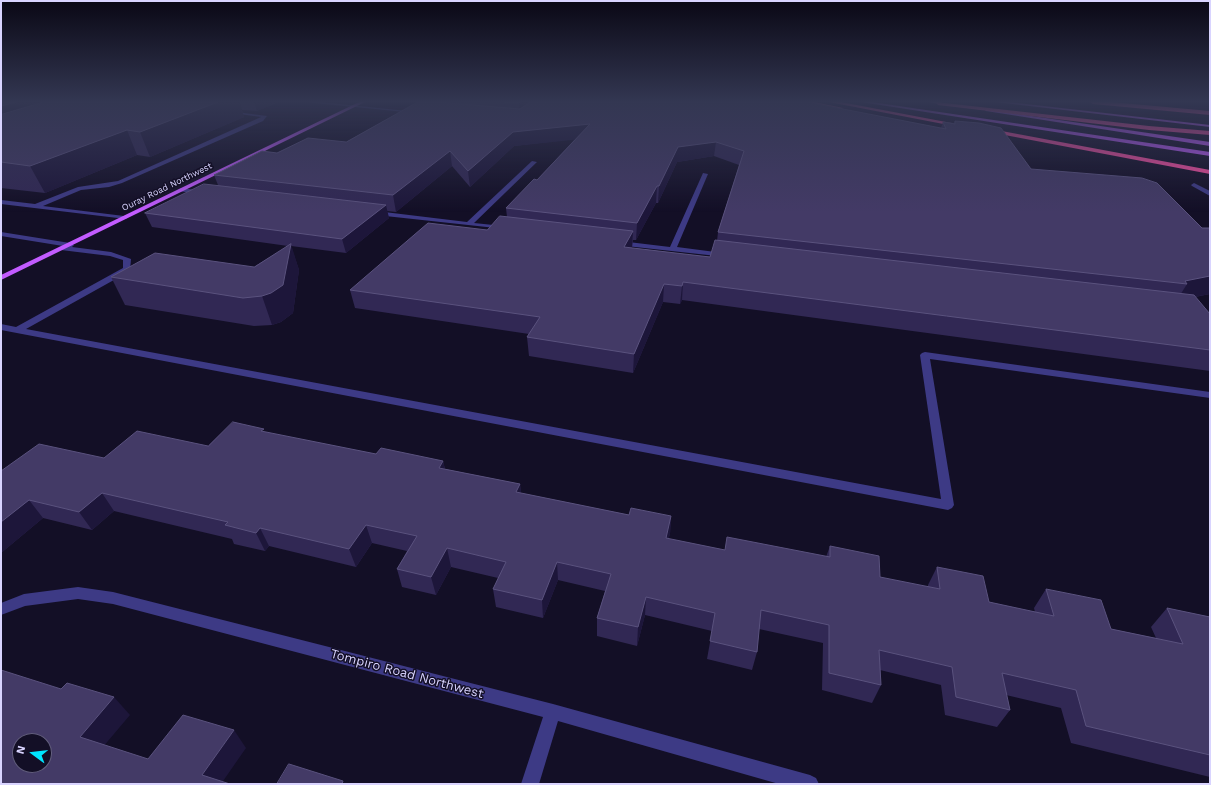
<!DOCTYPE html>
<style>
body{margin:0}
#map{position:relative;width:1211px;height:785px;overflow:hidden;background:#130f26;font-family:"Work Sans",sans-serif}
canvas{display:block}
.frame{position:absolute;inset:0;border:2px solid #d9d4ff;pointer-events:none}
.north{position:absolute;left:12px;top:733px;width:40px;height:40px;box-sizing:border-box;background:#130f26;border:1px solid #625e7d;border-radius:50%;rotate:285deg;font-size:11px;font-weight:700;line-height:16px;text-align:center;color:#d9d4ff}
.north::after{content:'';display:block;margin:auto;width:14px;height:18px;background:#00e5ff;clip-path:polygon(50% 0,100% 100%,50% 72%,0 100%)}
</style>
<div id="map">
<canvas width="1211" height="785"></canvas>
<div class="frame"></div>
<div class="north">N</div>
</div>
<script>
const ctx = document.querySelector('canvas').getContext('2d');
ctx.lineJoin = 'round';
function fill(path, color) {
  ctx.fillStyle = color;
  ctx.fill(path, 'evenodd');
}
function strokePath(path, color, width, dash) {
  ctx.strokeStyle = color;
  ctx.lineWidth = width;
  ctx.lineCap = dash ? 'butt' : 'round';
  ctx.setLineDash(dash || []);
  ctx.stroke(path);
}
function drawText(font, color, halo, rows, align = 'center') {
  ctx.font = font + ' "Work Sans",sans-serif';
  ctx.lineWidth = 3;
  ctx.setLineDash([]);
  ctx.textBaseline = 'middle';
  ctx.strokeStyle = halo;
  ctx.fillStyle = color;
  for (const [text, x, y, turn = 0] of rows) {
    ctx.save();
    ctx.translate(x, y);
    ctx.rotate((+turn || 0) * Math.PI / 180);
    ctx.textAlign = isNaN(turn) ? turn : align;
    if (halo) ctx.strokeText(text, 0, 0);
    ctx.fillText(text, 0, 0);
    ctx.restore();
  }
}
fill(new Path2D(`
 M304,102H321L417,112L415,113Z
 M229,111L267,116L263,121L122,183L109,187L81,190L43,206L124,216L127,218L126,219L1,204V200L35,204L78,187L118,181L261,117L231,113Z
 M532,161L537,162L474,223L503,226L506,228L505,229L376,215L373,213L376,211L467,222Z
 M703,173L708,174L677,247L723,253L727,255L726,257L617,245L616,243L620,241L670,247Z
 M1194,183L1210,191V196L1192,186L1191,185Z
 M181,188L203,191L206,193L203,195L179,191L178,190Z
 M1,232L70,243L74,245L72,247L111,252L131,259L130,271L26,329L941,499L920,355L922,353L925,352L1210,392V398L930,359L954,505L952,508L948,510L1,330V324L16,327L123,268V260L110,256L61,250L60,248L63,246L1,236Z
 M78,587L113,592L553,704L810,775L816,778L819,784H779L558,721L539,784H521L543,717L113,604L78,599L25,606L1,615V603L24,594Z`), '#3d3a85');
fill(new Path2D(`
 M359,102H365L1,280V275Z
 M861,102H872L1210,152V156Z
 M929,102H939L951,105L949,106Z
 M995,102H1009L1210,125V127Z
 M984,109L1210,142V146L986,111Z`), '#c25bff');
fill(new Path2D(`
 M801,102H814L843,108L840,110Z
 M829,102H841L962,125L959,127Z
 M936,102L1149,126L1210,131V135L1149,130L938,105Z
 M1090,102H1111L1210,111V115L1093,104Z
 M991,129L1210,170V174L989,132L988,131Z`), '#ff4fa3');
fill(new Path2D(`
 M1,102H279L257,111L242,110L244,117L150,157L137,155L45,193L1,188Z
 M418,102H807L941,128L943,122L954,123L955,121L1031,169L1202,228H1210V294L1195,297L1210,314V371L682,300L680,304L663,302L633,373L529,356L527,337L529,334L355,308L350,290L487,230L507,217L506,208L537,180L575,139L514,146L470,187L452,166L396,212L387,211L389,218L346,253L291,246L299,270L293,313L281,322L272,325L254,326L125,305L111,277L254,267L288,246L152,227L145,213L218,185L214,175L277,153L346,142ZM714,156L739,165L718,232L717,241L710,257L632,248L633,240H636L656,203H658L677,162Z
 M265,432L376,454L443,461L445,469L520,484L521,493L629,515L671,516L670,534L668,539L725,550L826,557L830,546L880,577L928,587V585L937,567L989,602L1035,612L1034,608L1046,589L1111,629L1156,638L1151,627L1167,608L1210,617V777L1071,743L1061,708L1006,695L1010,710L997,727L945,715L941,685L880,670L881,685L872,703L822,690L823,643L759,629L757,652L752,670L707,659L712,631L645,615L637,646L597,636V618L605,591L558,580L543,618L496,607L493,589L498,578L451,567L436,595L402,587L397,569L407,551L372,543L356,567L269,546L265,551L234,544L232,539L114,511L92,530L43,518L1,553V471L104,458L208,446Z`), '#312854');
fill(new Path2D(`
 M1,102H79L1,127Z
 M218,102H240L244,117L150,157L140,132Z
 M254,102H279L257,111Z
 M520,102H539L520,116L519,103Z
 M590,124L591,138L514,146L470,187L468,171L513,132Z
 M127,130L137,155L45,193L30,166Z
 M716,142L714,156L677,162L658,203L659,186L678,147Z
 M450,151L452,166L396,212L393,195Z
 M657,186L656,203L636,240L637,223Z
 M386,205L389,218L346,253L342,239Z
 M633,231L632,247L624,264V247Z
 M291,244L299,270L293,313L281,322L272,325L262,296Z
 M1210,276V294L1177,300L1187,284L1185,281Z
 M683,282L682,300L680,304L682,286Z
 M664,284L663,302L633,373L634,354Z
 M443,461L447,479L439,468Z
 M520,484L522,502L516,492Z
 M102,493L114,511L92,530L79,512Z
 M29,500L43,518L1,553V522Z
 M671,516L670,534L664,557L666,538Z
 M366,525L372,543L356,567L349,549Z
 M260,528L269,546L265,551L256,533Z
 M447,548L451,567L436,595L431,577Z
 M557,562L558,580L543,618L542,600Z
 M646,597L645,615L637,646L638,627Z
 M114,697L130,715L97,754L80,737Z
 M234,730L246,748L221,784L202,775Z`), '#1d163a');
const building = new Path2D(`
 M1,102H16L1,106Z
 M44,102H218L140,132L127,130L30,166L1,162V115Z
 M418,102H437L520,109L530,102H807L946,129L943,122L955,124V121L979,123L1001,128L1031,169L1142,178L1157,183L1202,228H1210V276L1185,281L1187,284L718,232L744,151L716,142L678,147L659,186H657L637,223L506,208L534,179L537,180L590,124L513,132L468,171L450,151L393,195L214,175L262,151L277,153L308,138L346,142Z
 M504,102H520L519,103Z
 M204,184L386,205L342,239L145,213Z
 M500,216L633,231L624,247L710,257L715,240L1194,295L1210,314V350L683,282L682,286L664,284L634,354L527,337L540,317L350,290L428,223L487,230Z
 M291,244L283,285L271,293L262,296L243,298L111,277L155,253L254,267Z
 M233,422L264,429L261,431L376,454L381,448L443,461L439,468L520,484L516,492L629,515L631,508L671,516L666,538L725,550L727,537L830,557V546L879,556L880,577L940,589L937,567L983,576L989,602L1054,616L1046,589L1101,600L1111,629L1183,644L1167,608L1210,617V755L1086,726L1076,690L1002,673L1010,710L956,697L952,667L879,650L881,685L829,673V625L761,610L757,652L710,641L715,613L646,597L638,627L597,618L611,574L557,562L542,600L493,589L506,562L447,548L431,577L397,569L417,536L366,525L349,549L260,528L256,533L225,525L228,522L102,493L79,512L29,500L1,522V471L39,444L104,458L137,431L208,446Z
 M1,670L61,689L67,683L114,697L80,737L148,759L183,715L234,730L202,775L230,784H1ZM20,741H44V765H20Z
 M289,764L343,781L342,784H277Z`);
fill(building, '#433a66');
strokePath(building, '#5a527e', 1);
const sky = ctx.createLinearGradient(0, 0, 0, 212);
sky.addColorStop(0, '#0a0815');
sky.addColorStop(0.48, '#333752');
sky.addColorStop(1, '#33375200');
ctx.fillStyle = sky;
ctx.fillRect(0, 0, 1211, 212);
drawText('9px', '#d9d4ff', '#130f26', [
 ["Ouray Road Northwest",167,187,-26]
]);
drawText('13px', '#d9d4ff', '#130f26', [
 ["Tompiro Road Northwest",407,674,15]
]);
</script>
